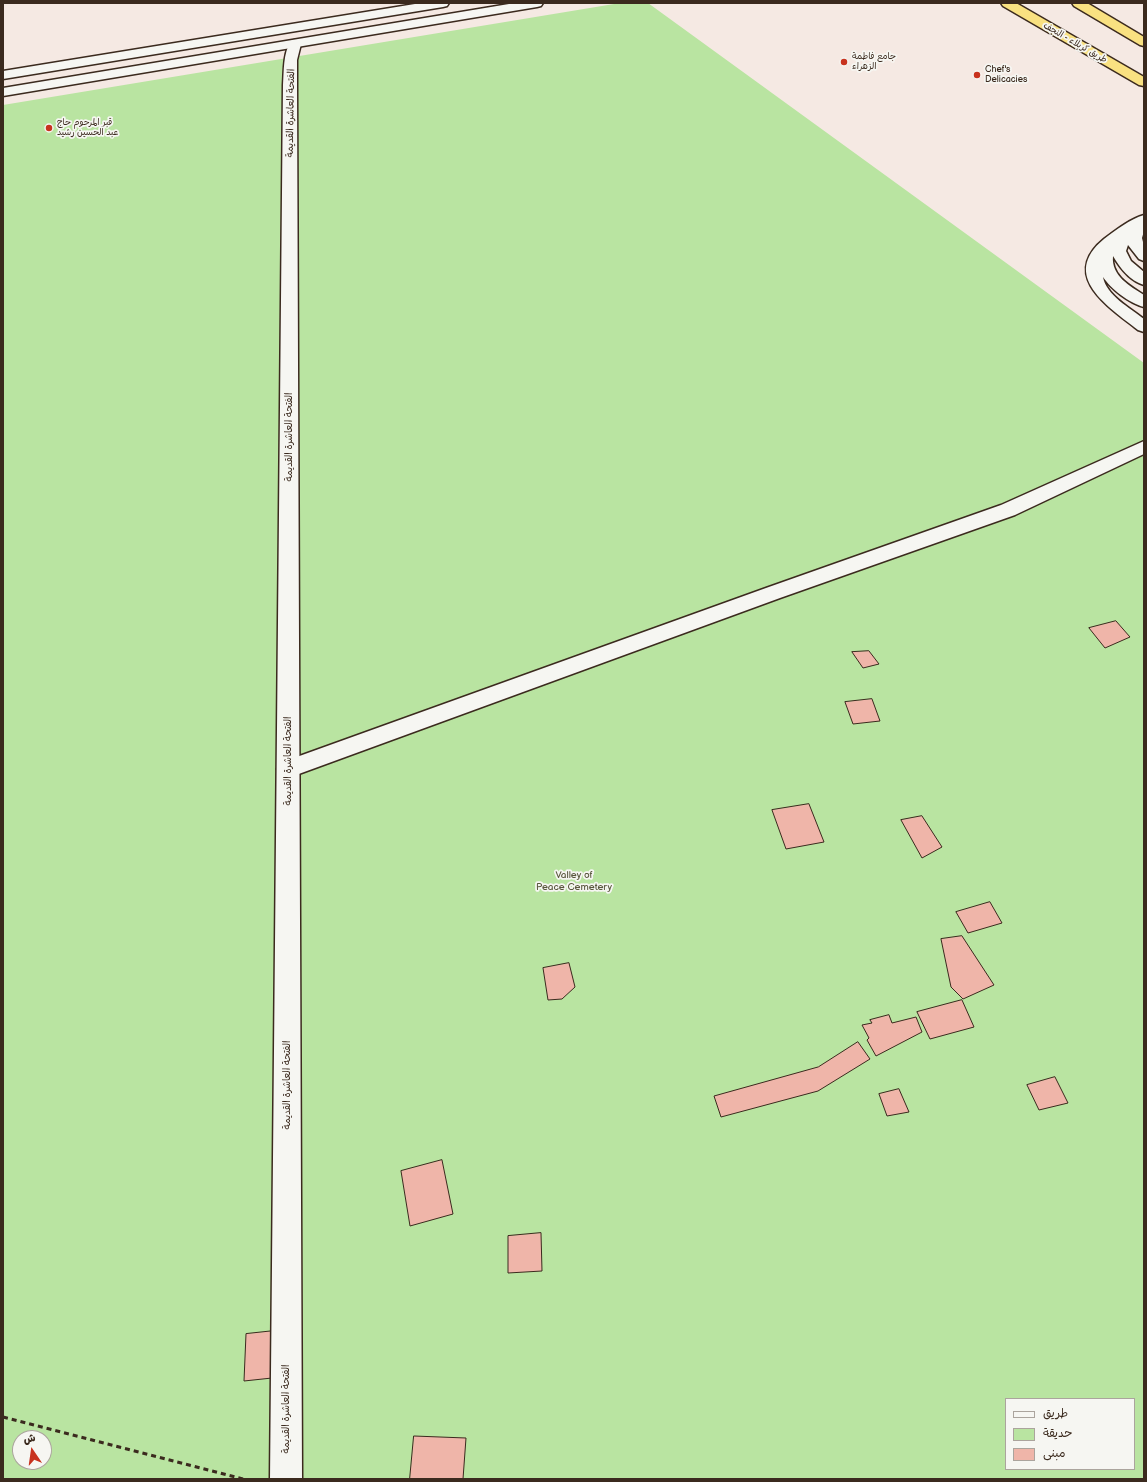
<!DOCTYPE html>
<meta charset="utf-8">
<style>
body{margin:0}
#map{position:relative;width:1147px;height:1482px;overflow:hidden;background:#f5e9e3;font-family:"Balsamiq Sans","Playpen Sans Arabic",sans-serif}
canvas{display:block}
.frame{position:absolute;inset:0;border:4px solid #3b2a1e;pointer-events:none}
.legend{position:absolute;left:1005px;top:1398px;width:130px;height:72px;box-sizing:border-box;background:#f6f6f2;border:1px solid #aba49d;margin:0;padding:5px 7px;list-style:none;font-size:12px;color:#3b2a1e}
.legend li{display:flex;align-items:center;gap:8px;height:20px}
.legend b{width:20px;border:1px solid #aba49d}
.north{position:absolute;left:12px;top:1430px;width:40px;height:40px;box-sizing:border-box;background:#f6f6f2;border:1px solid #aba49d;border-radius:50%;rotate:347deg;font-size:11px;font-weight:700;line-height:16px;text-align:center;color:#3b2a1e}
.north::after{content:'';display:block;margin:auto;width:14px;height:18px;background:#c8321e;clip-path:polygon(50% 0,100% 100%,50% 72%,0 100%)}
</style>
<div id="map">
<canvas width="1147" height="1482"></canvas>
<div class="frame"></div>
<ul class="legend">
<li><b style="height:5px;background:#f6f6f2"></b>طريق</li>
<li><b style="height:11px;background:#b9e4a1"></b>حديقة</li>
<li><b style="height:11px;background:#efb5a9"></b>مبنى</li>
</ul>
<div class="north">ش</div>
</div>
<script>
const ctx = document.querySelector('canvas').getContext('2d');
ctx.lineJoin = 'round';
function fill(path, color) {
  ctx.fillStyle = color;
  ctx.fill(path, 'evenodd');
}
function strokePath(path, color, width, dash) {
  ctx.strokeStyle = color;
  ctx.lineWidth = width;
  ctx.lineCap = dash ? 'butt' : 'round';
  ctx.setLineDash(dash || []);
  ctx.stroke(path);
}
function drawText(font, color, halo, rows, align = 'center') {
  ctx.font = font + ' "Balsamiq Sans","Playpen Sans Arabic",sans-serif';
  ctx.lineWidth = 3.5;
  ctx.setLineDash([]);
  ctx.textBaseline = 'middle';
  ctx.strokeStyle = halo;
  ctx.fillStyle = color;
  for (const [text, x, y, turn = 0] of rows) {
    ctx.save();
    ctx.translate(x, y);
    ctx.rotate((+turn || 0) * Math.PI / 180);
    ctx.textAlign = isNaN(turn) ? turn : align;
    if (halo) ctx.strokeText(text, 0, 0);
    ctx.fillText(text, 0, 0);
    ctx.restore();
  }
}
fill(new Path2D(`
 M620,3H648L1144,363V1479H3V105ZM1006,1399H1134V1469H1006ZM20,1438H44V1462H20Z`), '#b9e4a1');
const building = new Path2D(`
 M1116,621L1130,637L1105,648L1089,628Z
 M869,651L879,664L863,668L852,652Z
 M872,699L880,721L853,724L845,702Z
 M809,804L824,842L786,849L772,810Z
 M922,816L942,847L922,858L901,820Z
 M990,902L1002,923L968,933L956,912Z
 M962,936L994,985L963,999L951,987L941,939Z
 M569,963L575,987L562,999L548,1000L543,968Z
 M962,1000L974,1027L930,1039L917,1012Z
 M889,1015L892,1023L916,1017L922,1032L876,1056L867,1040L869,1038L862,1025L872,1023L870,1020Z
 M858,1042L870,1059L818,1091L721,1117L714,1096L818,1067Z
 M1055,1077L1068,1103L1039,1110L1027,1085Z
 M899,1089L909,1112L887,1116L879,1094Z
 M442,1160L453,1214L410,1226L401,1171Z
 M541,1233L542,1271L508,1273V1236Z
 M274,1331L272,1378L244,1381L246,1334Z
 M414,1436L466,1438L463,1479H410Z`);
fill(building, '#efb5a9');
strokePath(building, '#3b2a1e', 1);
const service = new Path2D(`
 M1144,215V231L1142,238L1144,246V261L1139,259L1128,245L1126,251L1131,261L1144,272V285C1130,281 1120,268 1113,256C1111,276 1130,286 1144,295V307C1129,303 1111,289 1103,277C1106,295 1130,308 1144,319V332L1138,330C1109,307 1059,276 1104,239C1116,230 1130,219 1144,215Z
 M1144,441V454L1015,515L780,598L296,775L288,778L280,775L277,769L280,763L766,588L1001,505Z`);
const minor = new Path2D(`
 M295,40L299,41L301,44L297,60V85L302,1479H270L283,85C284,71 283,53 291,41Z`);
const tertiary = new Path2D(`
 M421,3H449L447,6L443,7L3,79V71Z
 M515,3H543L541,6L537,7L3,96V88Z`);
const trunk = new Path2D(`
 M1001,3H1016L1144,77V86L1139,85L1003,6Z
 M1072,3H1087L1144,37V46L1140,45L1074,6Z`);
strokePath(service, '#3b2a1e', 3);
strokePath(minor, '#3b2a1e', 3);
strokePath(tertiary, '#3b2a1e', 3);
strokePath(trunk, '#3b2a1e', 3);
strokePath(new Path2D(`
 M3,1417L243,1479`), '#3b2a1e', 3, [5, 4]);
fill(service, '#f6f6f2');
fill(minor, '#f6f6f2');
fill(tertiary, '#f6f6f2');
fill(trunk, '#f9e181');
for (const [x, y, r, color] of [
 [844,62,4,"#c8321e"],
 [977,75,4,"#c8321e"],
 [49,128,4,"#c8321e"]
]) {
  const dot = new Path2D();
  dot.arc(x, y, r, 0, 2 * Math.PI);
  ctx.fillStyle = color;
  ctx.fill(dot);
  strokePath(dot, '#f6f6f2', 1.5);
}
drawText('9px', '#3b2a1e', '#f6f6f2', [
 ["طريق کربلاء - النجف",1075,43,30]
]);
drawText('9px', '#3b2a1e', '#f6f6f2', [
 ["جامع فاطمة",852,57],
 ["الزهراء",852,67],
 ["Chef's",985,70],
 ["Delicacies",985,80],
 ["قبر المرحوم حاج",57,123],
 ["عبد الحسين رشيد",57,133]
], 'left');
drawText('10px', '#3b2a1e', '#f6f6f2', [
 ["الفتحة العاشرة القديمة",291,113,-89],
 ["الفتحة العاشرة القديمة",289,437,-90],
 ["الفتحة العاشرة القديمة",288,761,-90],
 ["الفتحة العاشرة القديمة",287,1085,-90],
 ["الفتحة العاشرة القديمة",286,1409,-90]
]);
drawText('10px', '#5a583f', '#f6f6f2', [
 ["Valley of",574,875],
 ["Peace Cemetery",574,887]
]);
</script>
